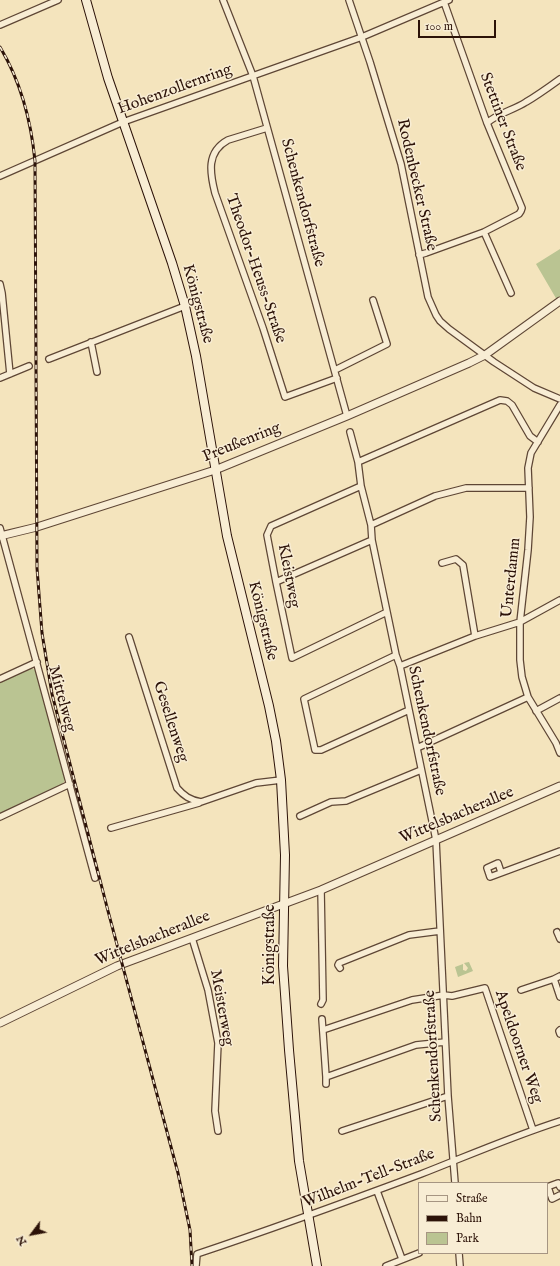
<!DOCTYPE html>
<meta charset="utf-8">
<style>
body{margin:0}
#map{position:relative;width:560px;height:1266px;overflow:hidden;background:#f4e4bd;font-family:"IM FELL English",serif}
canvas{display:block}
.legend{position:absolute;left:418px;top:1182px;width:130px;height:72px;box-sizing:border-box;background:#f8edd4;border:1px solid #a69582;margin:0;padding:5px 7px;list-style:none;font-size:12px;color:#2c1208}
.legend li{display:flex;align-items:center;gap:8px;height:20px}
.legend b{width:20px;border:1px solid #a69582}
.north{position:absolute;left:12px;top:1214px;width:40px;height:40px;-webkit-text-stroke:3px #f8edd4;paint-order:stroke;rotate:238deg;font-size:11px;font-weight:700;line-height:16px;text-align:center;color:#2c1208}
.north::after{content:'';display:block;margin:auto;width:14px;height:18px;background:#2c1208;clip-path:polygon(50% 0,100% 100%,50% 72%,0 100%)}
.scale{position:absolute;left:418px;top:20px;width:78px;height:18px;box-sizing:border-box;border:2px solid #2c1208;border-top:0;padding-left:5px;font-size:12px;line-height:14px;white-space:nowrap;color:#2c1208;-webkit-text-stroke:3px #f8edd4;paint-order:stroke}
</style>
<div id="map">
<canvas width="560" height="1266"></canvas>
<ul class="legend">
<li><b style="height:5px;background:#f8edd4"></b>Straße</li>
<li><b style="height:5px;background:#2c1208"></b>Bahn</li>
<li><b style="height:11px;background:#bac492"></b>Park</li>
</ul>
<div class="north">N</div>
<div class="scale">100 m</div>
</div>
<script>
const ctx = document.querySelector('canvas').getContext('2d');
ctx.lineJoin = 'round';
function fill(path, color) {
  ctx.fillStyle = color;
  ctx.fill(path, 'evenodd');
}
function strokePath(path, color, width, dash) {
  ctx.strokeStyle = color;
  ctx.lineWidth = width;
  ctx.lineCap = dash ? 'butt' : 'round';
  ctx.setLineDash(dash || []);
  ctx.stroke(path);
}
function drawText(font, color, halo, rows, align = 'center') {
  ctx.font = font + ' "IM FELL English",serif';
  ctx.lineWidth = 3;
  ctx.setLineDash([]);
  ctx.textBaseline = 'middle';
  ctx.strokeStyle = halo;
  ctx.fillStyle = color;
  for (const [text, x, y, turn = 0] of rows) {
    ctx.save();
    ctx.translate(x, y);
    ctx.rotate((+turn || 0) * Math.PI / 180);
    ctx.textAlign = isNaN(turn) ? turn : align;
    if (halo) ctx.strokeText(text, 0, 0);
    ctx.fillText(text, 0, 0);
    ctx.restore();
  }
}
fill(new Path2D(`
 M560,249V297L557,300L536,264Z
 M30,668L36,670L65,777L64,782L57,788L0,816V682Z
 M469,962L473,971L458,977L455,967L463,964V970L466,971L468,968L464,963Z`), '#bac492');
const minor = new Path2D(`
 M223,0L253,76L347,416
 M349,0L370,62L401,164L428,297L436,315L440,321L449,329L494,362L534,388L560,399
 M0,25L58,0
 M487,123C498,113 514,110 526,102C538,95 549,87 560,79
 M267,128L228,140C206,152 210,173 215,193L263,328L285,397L337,378
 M0,176L123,122L362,37L449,0
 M484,232L511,293
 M419,255L426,253L484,232L519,214L521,211L522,208L487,123L444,2
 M0,284L2,293L10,374
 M91,342L97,372
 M49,359L185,306
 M335,370L387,344L373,300
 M0,378L29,366
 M560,405L531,453L528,468L530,517L528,550L520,622V660L522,677L528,697L556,743L560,753
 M350,432L358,462L361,486L371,525L372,540L396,655L400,666L436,840L448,1096L455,1183
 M358,462L500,400L507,401L512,405L530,436L538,442
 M361,486L271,526L267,535L276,582L292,658L387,612
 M371,525L435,496L466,488H529
 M0,528L95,878
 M442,563L456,559L463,565L475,636
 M276,582L372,540
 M129,637L177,788C184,796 190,800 201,802L256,783L281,780
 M396,655L304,699L315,750H321L409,710
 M400,666L475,636L520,622L560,600
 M0,679L37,662
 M536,711L560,698
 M417,748L528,697
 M300,816L331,802L346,801L421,770
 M0,817L70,784
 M111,828L199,803
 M501,872L498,863L487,868L490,877L560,851
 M557,932L560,939
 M192,938L208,990L218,1043L215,1111L218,1131
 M340,968L338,965L339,963L409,935L440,931
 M560,976L554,979L560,997
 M521,990L554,979
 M321,1004L323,1000L321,890
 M322,1019L326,1077
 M323,1030L412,1000L444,995L452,996L485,988L533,1130
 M560,1030L559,1031L560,1034
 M326,1084V1077L416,1045L445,1042
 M342,1131L448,1096
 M547,1187L558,1183L560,1187
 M548,1187L552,1199L560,1195
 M377,1191L402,1259
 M459,1253L460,1266
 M196,1266L197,1254C272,1229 346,1202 421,1174C467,1156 513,1136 560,1121
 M386,1266L419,1253`);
const tertiary = new Path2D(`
 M0,536L37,527L215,470L347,416L469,363L485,355L560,301
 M0,1023L117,966L321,890L560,786`);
const secondary = new Path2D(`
 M86,0L108,78L172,263L185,306L196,356L227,536L269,706L276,741L281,780L285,855L283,966L289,1050L299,1161L317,1266`);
strokePath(minor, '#5e4635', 8);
strokePath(tertiary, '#5e4635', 9);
strokePath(secondary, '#2c1208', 10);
strokePath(minor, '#f8edd4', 5.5);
strokePath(tertiary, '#f8edd4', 7);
strokePath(secondary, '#f8edd4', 8);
const rail = new Path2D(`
 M0,47C21,82 31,120 35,161L37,568L42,633L52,694L108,911L178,1173L190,1230L192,1266`);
strokePath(rail, '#2c1208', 3);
strokePath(rail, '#f8edd4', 1.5, [4.5]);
drawText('16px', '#2c1208', '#f8edd4', [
 ["Hohenzollernring",175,90,-20],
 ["Stettiner Straße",502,122,69],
 ["Rodenbecker Straße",416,185,77],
 ["Schenkendorfstraße",302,203,75],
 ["Theodor-Heuss-Straße",255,269,71],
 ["Königstraße",197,304,75],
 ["Preußenring",242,443,-22],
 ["Kleistweg",288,576,79],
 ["Unterdamm",512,578,-84],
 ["Königstraße",262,621,76],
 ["Mittelweg",61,699,75],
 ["Gesellenweg",170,722,72],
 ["Schenkendorfstraße",426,731,78],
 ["Wittelsbacherallee",457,816,-23],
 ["Wittelsbacherallee",153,939,-22],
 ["Königstraße",271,945,-90],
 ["Meisterweg",221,1008,80],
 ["Apeldoorner Weg",518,1047,71],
 ["Schenkendorfstraße",434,1056,-93],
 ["Wilhelm-Tell-Straße",369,1179,-21]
]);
</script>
